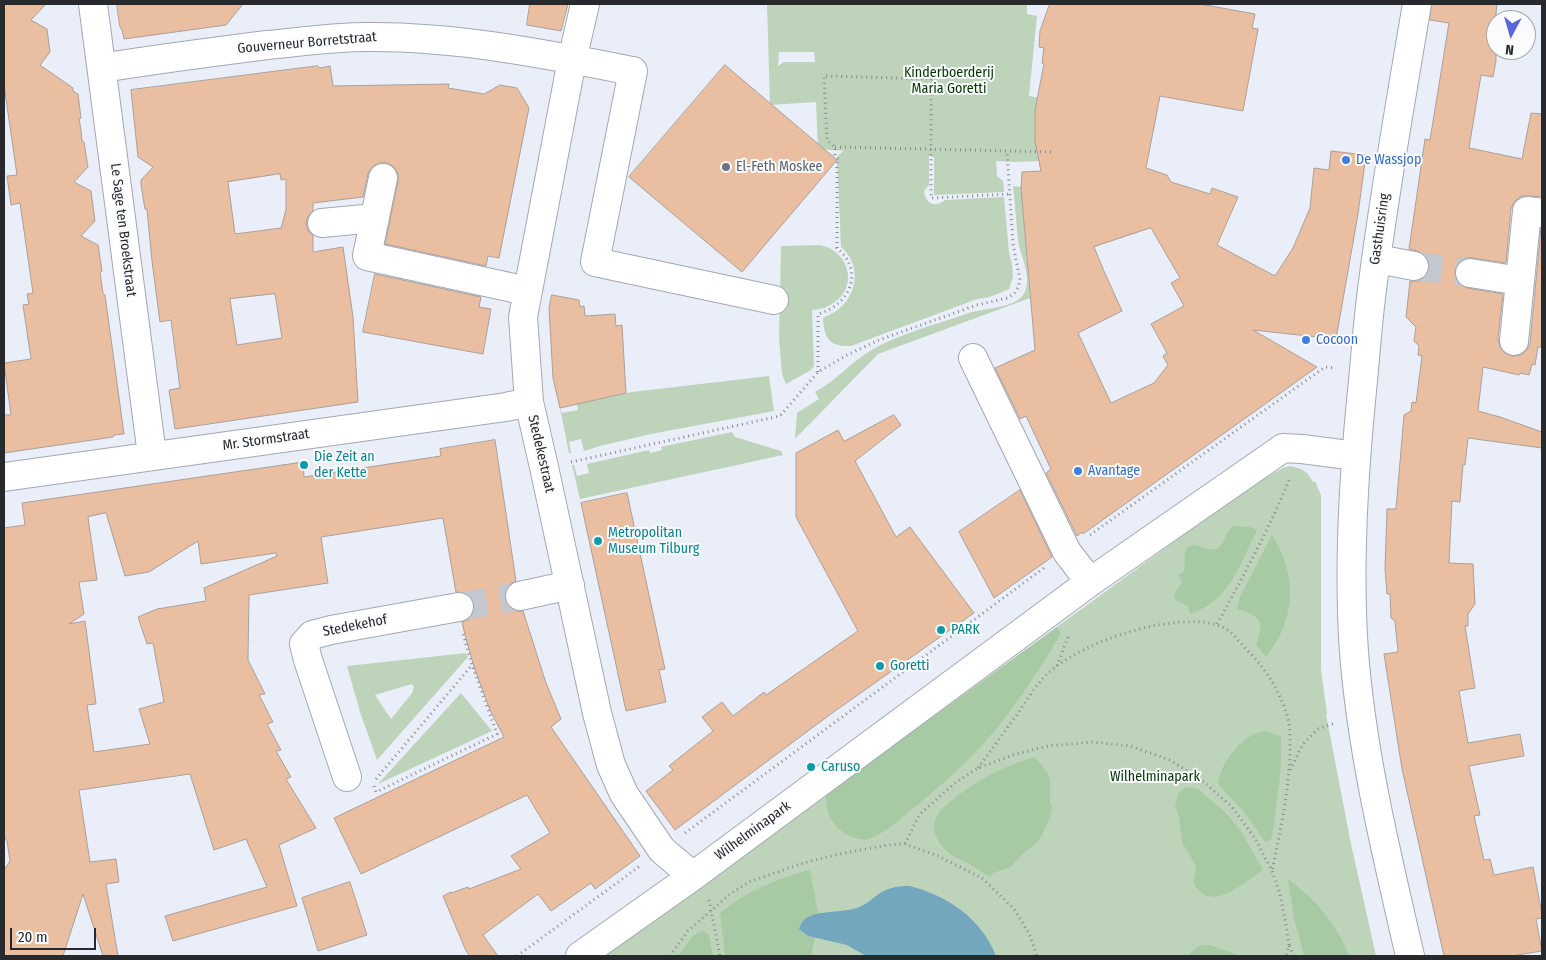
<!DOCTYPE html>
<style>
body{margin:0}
#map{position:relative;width:1546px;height:960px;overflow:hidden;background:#eaeef8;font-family:"Fira Sans Condensed",sans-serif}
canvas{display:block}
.frame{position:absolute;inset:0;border:5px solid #27292c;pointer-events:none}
.north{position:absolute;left:1486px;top:10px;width:50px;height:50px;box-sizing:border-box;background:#fafbfd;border:1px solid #a6a7a9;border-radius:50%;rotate:186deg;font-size:14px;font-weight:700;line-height:20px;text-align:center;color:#27292c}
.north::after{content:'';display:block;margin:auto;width:18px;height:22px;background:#5766dc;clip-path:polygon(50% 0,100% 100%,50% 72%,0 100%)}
.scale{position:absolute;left:10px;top:928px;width:86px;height:22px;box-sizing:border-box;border:2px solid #27292c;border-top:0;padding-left:6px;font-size:15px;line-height:18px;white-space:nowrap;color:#27292c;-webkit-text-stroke:4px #fafbfd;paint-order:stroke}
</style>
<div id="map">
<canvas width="1546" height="960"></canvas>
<div class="frame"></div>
<div class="north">N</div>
<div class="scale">20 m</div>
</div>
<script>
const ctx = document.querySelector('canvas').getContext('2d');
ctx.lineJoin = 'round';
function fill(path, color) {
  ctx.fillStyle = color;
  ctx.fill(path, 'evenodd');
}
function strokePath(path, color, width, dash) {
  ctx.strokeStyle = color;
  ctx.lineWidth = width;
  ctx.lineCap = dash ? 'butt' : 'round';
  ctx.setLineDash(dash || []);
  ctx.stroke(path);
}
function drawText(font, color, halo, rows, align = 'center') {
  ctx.font = font + ' "Fira Sans Condensed",sans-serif';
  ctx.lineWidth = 4;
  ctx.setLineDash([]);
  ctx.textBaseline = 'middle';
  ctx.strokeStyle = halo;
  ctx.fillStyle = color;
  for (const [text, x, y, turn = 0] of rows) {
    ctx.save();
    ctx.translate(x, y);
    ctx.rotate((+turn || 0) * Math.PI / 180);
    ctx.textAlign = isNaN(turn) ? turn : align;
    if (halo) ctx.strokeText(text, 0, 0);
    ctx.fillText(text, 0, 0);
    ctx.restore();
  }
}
fill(new Path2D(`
 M767,4H1027V14L1037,16L1029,96L1109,110L1106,158L1015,162L996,161L997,176L1003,181L1004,192L934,195V157L929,156V185L924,191C925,204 936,208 945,200L1004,197L1009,252L1012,264L1013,277L1009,289L990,297L977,299L851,346C829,347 824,338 823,318C829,315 836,312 840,308C859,291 860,263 841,247L837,157L843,151H847L818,149L816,102L770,105ZM779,52H814L815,62H784L778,66Z
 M1013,186L1021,187L1030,298L878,354L795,439L797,413L819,399L815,392C836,381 850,363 870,351C898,334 935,325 966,314C981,308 1013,309 1023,295C1034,279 1020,256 1018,240C1016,222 1015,204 1013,186Z
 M820,245C824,246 828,247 831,249C837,252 842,258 845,264C856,288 836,309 812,310L814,366L811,370L786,384L782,374L779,338L781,246Z
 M769,376L774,411L651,434L600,446L584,451L581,439L569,442L571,453H569L560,408L562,413L578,410L577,404L632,392Z
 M732,432L735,437L781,451L783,455L580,499L572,465H574L577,476L589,473L587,464L649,450L650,453L662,450L661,447Z
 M1290,466C1302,469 1307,470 1313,482L1315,481L1321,495V670L1327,713L1326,714L1351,844L1376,956H601L826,794V795L1267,474L1269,476L1283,468Z
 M466,653L468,657L377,760L360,712L347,666ZM412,684L414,687L412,693L391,719L375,695Z
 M461,693L492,731L378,784Z`), '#bdd4bb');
fill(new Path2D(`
 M1234,526L1250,527L1257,530C1240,564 1230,601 1190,614L1188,606L1177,601L1174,598L1177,588C1182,586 1182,583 1181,578L1178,575L1184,571C1186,565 1183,557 1186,551C1192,536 1208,555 1218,548C1226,543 1223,534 1234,526Z
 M1272,535C1298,576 1296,619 1266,657L1256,645C1265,621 1261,616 1237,609L1240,597Z
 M1057,627L1060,631V635C1037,673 1013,711 983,744C963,767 939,787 916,806C902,817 886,833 869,839C861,841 851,837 844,833C830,824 825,809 826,794Z
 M1265,731L1281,736C1282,760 1280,783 1276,806C1275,817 1274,829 1271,840L1266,842L1263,839L1245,813L1218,784C1220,763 1243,733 1265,731Z
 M1035,757L1048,773L1050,780V800L1052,807L1050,818L1041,837L1034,845L1022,854L1011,867L993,873L990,877C982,872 975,867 967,863C957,858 949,855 942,846C935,838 932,828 936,818C939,810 945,806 951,801C976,780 1004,766 1035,757Z
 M1186,787L1198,789L1225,812L1241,831L1263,870C1244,882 1210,916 1193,882L1196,866L1182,842L1179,817L1175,806L1178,794Z
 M810,870L818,914C809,917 801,919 799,929L808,936L815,938L811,956H725L720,913C745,892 778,878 810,870Z
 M1288,879C1315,899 1337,924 1349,956H1304L1294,918Z
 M702,931L707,933L709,935L713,956H678L693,936Z
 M1202,945H1210L1240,956H1187L1196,948Z`), '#a7caa4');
fill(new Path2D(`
 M909,886C947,895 982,919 996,956H866L847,945L808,936L799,929C800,924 803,920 808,917C823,910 841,913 857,908C865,905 870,901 876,896C886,888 897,886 909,886Z`), '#73a7be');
const building = new Path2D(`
 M4,4H46L31,20L47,29L50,52L40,65L73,88V91L78,94L81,118L79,119L81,130L82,141L84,142L88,167L74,182L91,191L95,221L81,236L98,245L102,271L100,273L103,293L105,295L124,434L114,435L113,437L4,453V415H11L4,363L31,359L23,305L29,304L27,294L33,293L20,203L11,205L7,176L17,175L4,85Z
 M117,4H243L226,25L124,39L122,30L120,27Z
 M530,4H568L561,31L527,25Z
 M1050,4H1200L1255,14L1252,28L1258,29L1243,111L1160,96L1146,168L1167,175L1171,182L1210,194L1212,188L1238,197L1217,245L1275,276L1293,248L1310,208L1314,168L1329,170L1331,151L1366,155L1358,214L1336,339L1253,330L1317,367L1083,534L1082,532L1077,536L1046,473L1051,469L1026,416L1020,419L995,368L1035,350L1021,188L1022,172L1041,171L1035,141V110L1044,64L1042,63L1044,48L1039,47L1040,31ZM1151,228L1180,278L1171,283L1184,306L1151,324L1167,353L1163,356L1168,365L1154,383L1111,403L1078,333L1122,311L1104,271L1094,247Z
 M1432,4H1497L1496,13V61L1493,77L1481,75L1469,148L1522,159L1531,113L1542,114V197L1529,196H1521L1514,202L1511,209L1506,263L1472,258H1465L1458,264L1455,271L1456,279L1461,285L1468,288L1503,294L1498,339L1500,347L1505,353L1512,356L1521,355L1527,350L1530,343L1541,228H1542V347H1538L1535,365L1532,364L1529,375L1520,373L1519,375L1483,367L1478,411L1500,417L1542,432V448L1468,438L1465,465L1463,464L1460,502L1452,501L1449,563L1473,564L1475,604L1468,614V626H1465L1475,688L1459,691L1468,743L1520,734L1524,756L1469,766L1480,815L1474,816L1484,860L1490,859L1494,875L1533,867L1542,914V918L1536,919L1542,951L1511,956H1444L1402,769L1384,654L1398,652L1395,621L1391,618L1390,594H1387L1385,569L1387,509H1396L1404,415L1411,411L1412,402L1416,403L1422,356L1418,355L1419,346L1414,341L1416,327L1406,317L1410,281H1420L1426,276L1429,268V260L1425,255L1417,251L1409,249L1425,139L1430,140L1449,23L1430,20Z
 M725,65L837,160L742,272L629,177Z
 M318,66L320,68L330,66L333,86L449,84L448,88L484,94L500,85L517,88L529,108L499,258L488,256L486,266L385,244L398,181V174L394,167L387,163H378L371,168L368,174L363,197L313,203V211L308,216L306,224L309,232L313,235V252L343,247L353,317L358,402L175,429L169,390L180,388L171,320L160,322L152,261L147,210L145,209L141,185V180L153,167L138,157L131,90ZM280,174L281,180L286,179V210L281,228L235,234L228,182ZM275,294L282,338L237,345L230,299Z
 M375,274L481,297L479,307L491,309L483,354L363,332Z
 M552,295L579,300L580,307L584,306L585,316L615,314L616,326L622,325L626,393L560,408L553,378L549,308Z
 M894,415L901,425L855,461L896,537L910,527L974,613L828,716L675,830L646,791L673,770L669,766L713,731L702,717L722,702L733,716L764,692L766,695L858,631L796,517V453L838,430L844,441Z
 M495,440L516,581L510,584L505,591V600L509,607L515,611H523L546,683L561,719L551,727L640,856L595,889L591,883L551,911L538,894L483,935L498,956H470L466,951L443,896L451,892V893L468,887L469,889L521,869L511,856L550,833L527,795L361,874L334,818L504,737L490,710L474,667L466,639L462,622L469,619L473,613L474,604L471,597L465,593L456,592L443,518L321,537L328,583L249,595L248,660L265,694L259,695L273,722L267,724L281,750L276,751L291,777L286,779L316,828L279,845L297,906L173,941L165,916L267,887L246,839L214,850L190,774L79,790L90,862L116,859L119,882L106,884L118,956H103L83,894L63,956H4V870L10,861L7,841L5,838L4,832V528L25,525L22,503L303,462L304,477L441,456L440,449ZM106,513L125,576L149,572L198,541L201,564L276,553L277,556L204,588L206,601L157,609L138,617L147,644L153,643L164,702L139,709L150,744L94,752L87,705L96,704L85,621L69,624L84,614L79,582L97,580L88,517Z
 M1020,490L1052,557L994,598L959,532Z
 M627,493L665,669L659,670L666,702L626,711L581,503Z
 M350,882L367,935L318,951L302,898Z`);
fill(building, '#eabea1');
strokePath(building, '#aaa09a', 1);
strokePath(new Path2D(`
 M1414,266L1470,273
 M459,607L520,596`), '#c3c7cf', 28, [28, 14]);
const minor = new Path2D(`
 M93,4L152,455
 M585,4L572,60L523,317L529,402L544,467L597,713L611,765L624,794L662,850L693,876
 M102,68C157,59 212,52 267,45C300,42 333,37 366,37C455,36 545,54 633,71L595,262L774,300
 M383,178L367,256L527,291
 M322,223L375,218
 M1388,261L1414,266
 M1470,273L1520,281L1514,341
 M1520,281L1527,211L1542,213
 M973,358L1067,552L1090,582
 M4,477L506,407L529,402
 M520,596L570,585
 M347,777L308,660L304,644L312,635L331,630L459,607
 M580,956L693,876L1090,582L1283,448L1302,449L1356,456
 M1410,956C1387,856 1362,755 1354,652C1348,569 1353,484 1361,401C1365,364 1367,327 1372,290C1384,194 1401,99 1417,4`);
strokePath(minor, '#a4a8b2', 30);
strokePath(new Path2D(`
 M835,147L1054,152
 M818,372V314C850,305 865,271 837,248V163L839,160L835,155V147L827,140L824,76L931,79V198L1010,194
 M571,462L780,416L818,372L847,355L879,340L977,305L1007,298L1014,294L1018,288L1020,280L1013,244L1007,151
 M1090,535L1325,367L1335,368
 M1217,624C1243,577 1269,529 1289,480
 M1057,666L1069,634
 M978,768C991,751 1003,733 1016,716C1025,703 1034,688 1045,676C1072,650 1120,632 1157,625C1179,622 1212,617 1230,632C1236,637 1242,645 1248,651C1266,669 1279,690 1287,715C1291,728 1290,742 1290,756C1288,795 1280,833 1272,871
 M1290,770L1303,744L1318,729L1335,723
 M376,779L472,665L463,634
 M374,786L376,792L497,734L472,665
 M685,833L1044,568
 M905,844L919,815L955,783L978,768L1013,755L1048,746L1093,742L1130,746L1170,760L1204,782L1232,807L1256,840L1272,871L1280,894L1286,925L1289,945L1286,956
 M709,900L720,956
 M1289,946L1294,956
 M517,956L640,866
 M670,956L688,931L730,894L749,882L800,864L835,855L887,845L905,844L938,856L982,878L1014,909L1029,933L1037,956`), '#888b92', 3, [1, 4]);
strokePath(minor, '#fff', 28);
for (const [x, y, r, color] of [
 [1346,160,5,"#3f7fe0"],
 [726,167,5,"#6b7280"],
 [1306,340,5,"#3f7fe0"],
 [304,465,5,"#0f9aa8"],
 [1078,471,5,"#3f7fe0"],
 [598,541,5,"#0f9aa8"],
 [941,630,5,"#0f9aa8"],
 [880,666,5,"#0f9aa8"],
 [811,767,5,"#0f9aa8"]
]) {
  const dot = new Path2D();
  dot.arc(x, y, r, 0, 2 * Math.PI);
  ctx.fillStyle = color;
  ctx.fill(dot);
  strokePath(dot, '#fafbfd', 2);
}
drawText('14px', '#27292c', '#fafbfd', [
 ["Gouverneur Borretstraat",307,43,-5],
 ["Gasthuisring",1380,229,-82],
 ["Le Sage ten Broekstraat",123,230,83],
 ["Mr. Stormstraat",266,440,-8],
 ["Stedekestraat",541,454,77],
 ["Stedekehof",355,626,-11],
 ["Wilhelminapark",753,831,-36]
]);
drawText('14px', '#023503', '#fafbfd', [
 ["Kinderboerderij",949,73],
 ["Maria Goretti",949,89],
 ["Wilhelminapark",1155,777]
]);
drawText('14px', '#366cbe', '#fafbfd', [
 ["De Wassjop",1356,160],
 ["Cocoon",1316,340],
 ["Avantage",1088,471]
], 'left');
drawText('14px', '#5b616d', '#fafbfd', [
 ["El-Feth Moskee",736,167]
], 'left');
drawText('14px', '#0d838f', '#fafbfd', [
 ["Die Zeit an",314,457],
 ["der Kette",314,473],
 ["Metropolitan",608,533],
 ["Museum Tilburg",608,549],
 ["PARK",951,630],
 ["Goretti",890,666],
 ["Caruso",821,767]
], 'left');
</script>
